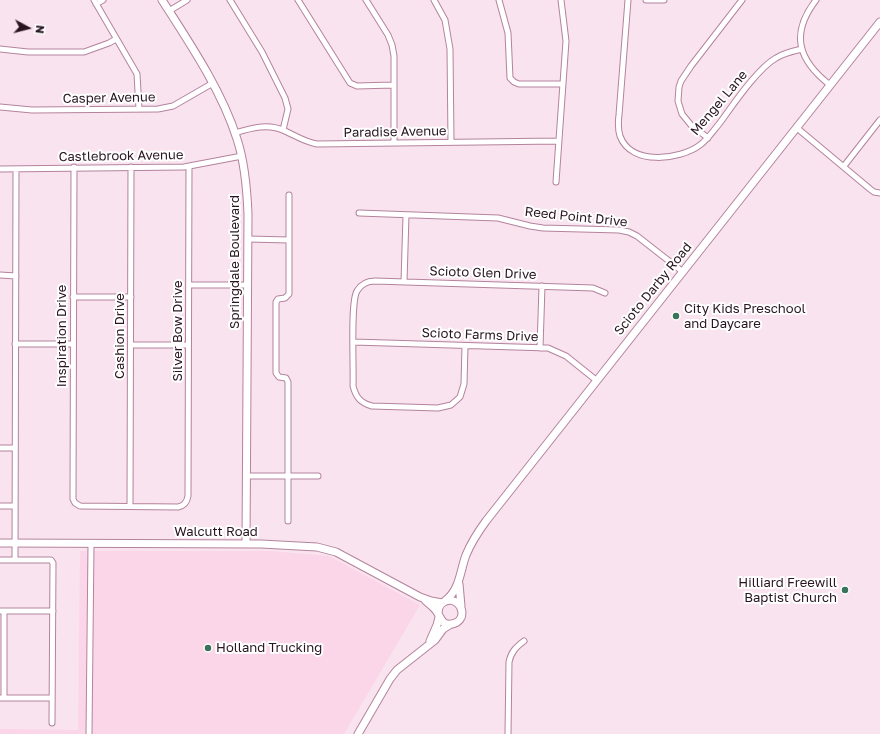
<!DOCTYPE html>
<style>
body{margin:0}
#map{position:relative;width:880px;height:734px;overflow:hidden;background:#f9e3ee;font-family:"Golos Text",sans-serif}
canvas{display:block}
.north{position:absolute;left:8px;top:8px;width:40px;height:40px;-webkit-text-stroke:3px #fff;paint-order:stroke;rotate:97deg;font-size:11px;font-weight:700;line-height:16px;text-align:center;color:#281520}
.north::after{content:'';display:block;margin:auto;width:14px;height:18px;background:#281520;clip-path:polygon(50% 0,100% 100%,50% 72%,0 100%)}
</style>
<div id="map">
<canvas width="880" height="734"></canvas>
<div class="north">N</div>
</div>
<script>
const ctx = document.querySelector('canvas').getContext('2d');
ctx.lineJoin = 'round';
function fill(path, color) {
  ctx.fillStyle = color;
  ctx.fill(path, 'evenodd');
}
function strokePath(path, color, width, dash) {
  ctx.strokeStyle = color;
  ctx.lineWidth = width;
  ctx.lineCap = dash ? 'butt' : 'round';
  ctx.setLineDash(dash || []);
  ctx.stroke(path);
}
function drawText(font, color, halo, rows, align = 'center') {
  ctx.font = font + ' "Golos Text",sans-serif';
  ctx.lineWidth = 4;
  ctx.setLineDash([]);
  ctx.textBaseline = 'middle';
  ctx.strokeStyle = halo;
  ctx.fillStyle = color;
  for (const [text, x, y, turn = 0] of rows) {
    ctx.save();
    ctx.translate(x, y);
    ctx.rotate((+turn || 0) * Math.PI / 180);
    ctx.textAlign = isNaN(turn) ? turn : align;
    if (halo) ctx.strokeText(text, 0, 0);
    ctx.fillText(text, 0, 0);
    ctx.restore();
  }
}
fill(new Path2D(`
 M80,551H270L329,556L420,605L344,734H0V729L78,730Z`), '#fbd6e9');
const street = new Path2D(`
 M94,0L137,74L139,109
 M230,0L262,52L285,98L288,109L283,130
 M298,0L350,83L357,86L393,85
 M366,0L388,35L392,45L394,56V143
 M434,0L445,20L450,49L451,142
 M499,0L508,33L510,78L514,82L519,84H563
 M628,0L619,115C618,122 618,129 620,136C631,166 680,160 700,145C708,139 713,131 719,124C733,105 757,69 776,58C784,53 793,51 802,49
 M646,0H664
 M816,0C790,34 798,60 830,85
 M96,4L103,0
 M169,11L187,0
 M0,49L28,52H84L109,43L116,39
 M0,107L32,110L158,109L173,106L213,83
 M797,128L870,189L874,192L880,193
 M235,133C251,128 268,123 285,131C296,136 305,142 317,144L559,141
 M708,138L691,125L682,114L678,101L679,87L681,81L691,66L742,0
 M844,166L880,120
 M74,167L73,499L75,503L80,506L178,507C184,506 187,502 188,496L189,166
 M0,169L184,167L242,156
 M556,182L566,41L561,0
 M359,213L498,218L530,226L543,228L619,230L629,232L637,236L683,272
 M248,239L289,240
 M0,275L16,276
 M404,282L406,215
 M189,285H248
 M73,297H131
 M354,342L548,348L566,356L596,380
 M15,344H73
 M131,345H188
 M465,346L464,384L460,397L451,405L438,408L372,406C361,403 356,398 353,386C354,369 350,302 357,291C361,284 367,281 375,281L593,288L605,293
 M540,348L542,286
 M0,448H15
 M247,476H318
 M0,506H14
 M130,506L131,167
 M288,521V382L286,378L279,377L276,373V302L278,299L285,298L289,294V195
 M0,560H51L53,563L52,723
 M15,560L16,169
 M0,611H53
 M4,611V698
 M0,698H52
 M89,734L91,544
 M508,734L509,662C511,652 516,647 524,641`);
const secondary = new Path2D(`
 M162,0C189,42 222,91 237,139C245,163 247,189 248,214L246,544
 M0,543L261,544L317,547L336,552L420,597L431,601L442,603
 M459,584L461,606
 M425,600C429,604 434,607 437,612C441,618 442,626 452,624C467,621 464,602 450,600C442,601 438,605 438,613
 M446,600C460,589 460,571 466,555C471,543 478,532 486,521L880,22
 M430,641L437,625L439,617
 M358,734L390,679L397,670L435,640L443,629L451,624`);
strokePath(street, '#b4839d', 7);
strokePath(secondary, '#b4839d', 9);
strokePath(street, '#fff', 5);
strokePath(secondary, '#fff', 7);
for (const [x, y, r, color] of [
 [676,316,4,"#39735c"],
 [845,590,4,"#39735c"],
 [208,648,4,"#39735c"]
]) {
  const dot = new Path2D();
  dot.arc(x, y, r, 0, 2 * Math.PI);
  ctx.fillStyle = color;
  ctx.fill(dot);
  strokePath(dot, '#fff', 1.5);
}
drawText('13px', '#281520', '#fff', [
 ["Casper Avenue",109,98,-1],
 ["Mengel Lane",719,103,-50],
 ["Paradise Avenue",395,132,-1],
 ["Castlebrook Avenue",121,156,-1],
 ["Reed Point Drive",576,217,6],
 ["Springdale Boulevard",235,262,-90],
 ["Scioto Glen Drive",483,273,2],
 ["Scioto Darby Road",653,289,-51],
 ["Silver Bow Drive",178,331,-90],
 ["Scioto Farms Drive",480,335,2],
 ["Inspiration Drive",62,336,-90],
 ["Cashion Drive",120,336,-90],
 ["Walcutt Road",216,532]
]);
drawText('13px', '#281520', '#fff', [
 ["City Kids Preschool",684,309],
 ["and Daycare",684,324],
 ["Hilliard Freewill",837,583,"right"],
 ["Baptist Church",837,598,"right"],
 ["Holland Trucking",216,648]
], 'left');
</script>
